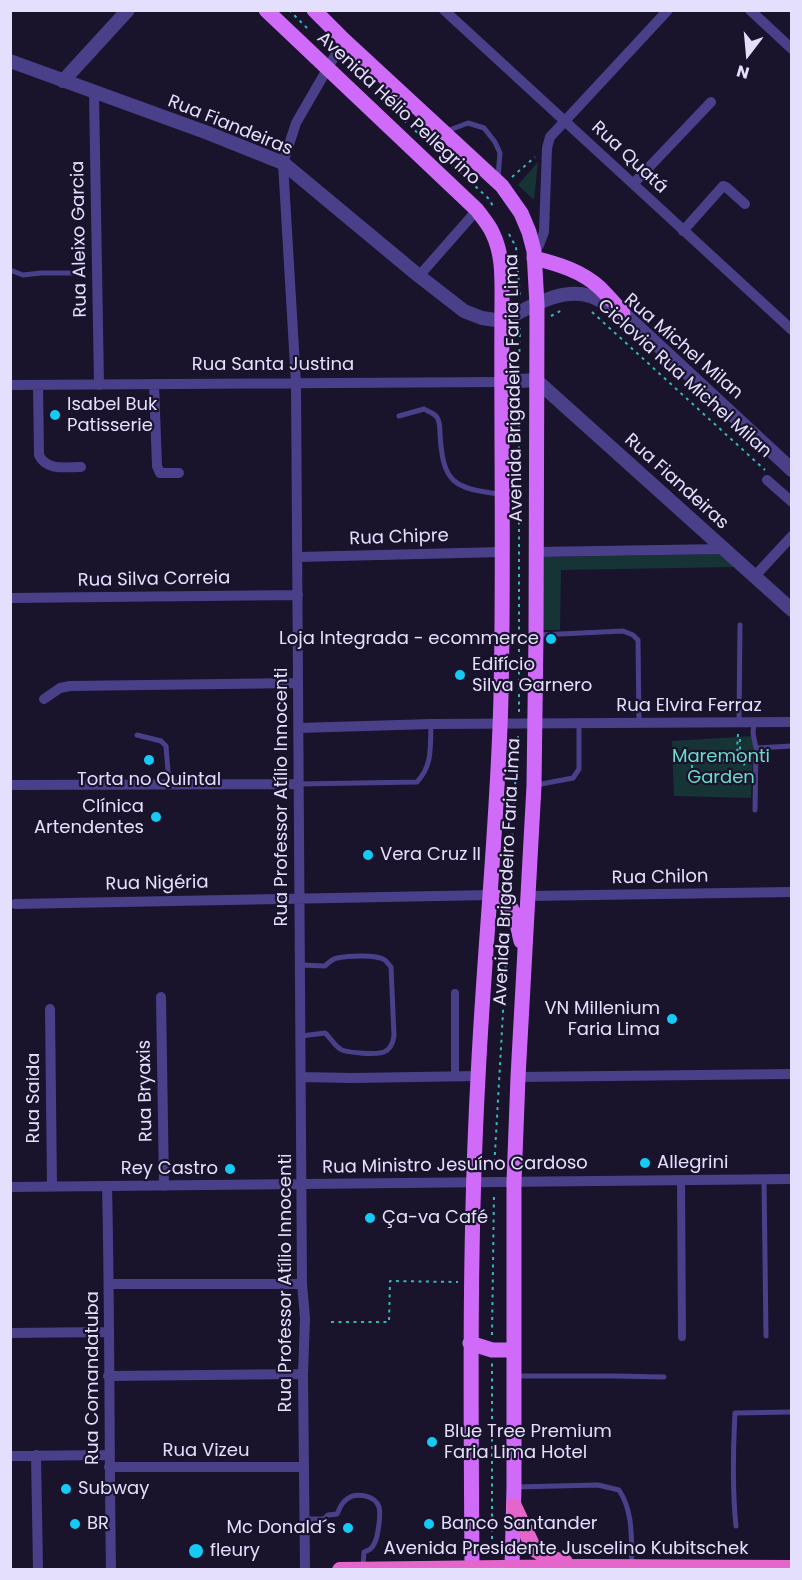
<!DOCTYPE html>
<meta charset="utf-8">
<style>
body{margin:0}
#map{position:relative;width:802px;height:1580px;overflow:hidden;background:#19132c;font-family:Poppins,sans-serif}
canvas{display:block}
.frame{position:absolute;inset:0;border:12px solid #e5dffe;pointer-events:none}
.north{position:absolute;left:718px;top:24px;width:60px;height:60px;-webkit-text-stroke:4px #19132c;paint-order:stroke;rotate:196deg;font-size:16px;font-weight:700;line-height:24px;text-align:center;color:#e5dffe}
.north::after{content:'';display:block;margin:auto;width:21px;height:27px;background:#e5dffe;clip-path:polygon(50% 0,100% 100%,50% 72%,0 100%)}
</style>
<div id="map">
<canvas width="802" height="1580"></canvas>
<div class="frame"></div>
<div class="north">N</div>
</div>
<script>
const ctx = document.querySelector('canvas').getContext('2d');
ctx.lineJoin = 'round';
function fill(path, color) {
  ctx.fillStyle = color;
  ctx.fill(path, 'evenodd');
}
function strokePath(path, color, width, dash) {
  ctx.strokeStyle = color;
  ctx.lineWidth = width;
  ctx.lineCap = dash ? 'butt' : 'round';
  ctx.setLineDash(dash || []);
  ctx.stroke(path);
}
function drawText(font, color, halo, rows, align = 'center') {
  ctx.font = font + ' Poppins,sans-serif';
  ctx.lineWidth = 4.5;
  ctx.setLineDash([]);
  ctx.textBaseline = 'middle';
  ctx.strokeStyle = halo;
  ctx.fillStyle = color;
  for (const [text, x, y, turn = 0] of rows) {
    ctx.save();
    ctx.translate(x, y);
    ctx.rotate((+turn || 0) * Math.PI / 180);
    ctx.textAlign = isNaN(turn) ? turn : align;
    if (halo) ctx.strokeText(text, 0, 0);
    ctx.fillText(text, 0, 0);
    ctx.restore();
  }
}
fill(new Path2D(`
 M538,162L534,200L518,185Z
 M720,554L736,567L561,570L560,630H543L542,557Z
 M754,736L751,798L674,796L672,741Z`), '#163436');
strokePath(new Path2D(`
 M289,10L308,29
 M393,110L489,199L494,208
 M512,177L535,157
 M509,234L516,247L520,298
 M592,312L765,470
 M551,316L564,309
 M519,367L520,328
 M519,394V712
 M738,734L737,749L746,768
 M740,739V754
 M740,757L732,760L692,761V776L694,779C703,782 706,781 714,777C723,783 737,779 747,779
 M509,889L518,736
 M494,1170L507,942
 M331,1322H389L390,1281L458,1282
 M492,1335L494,1194
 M492,1554V1362`), '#37b7ba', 2, [3, 4.5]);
strokePath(new Path2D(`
 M447,131L468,123L484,128L495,142L500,153L498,177
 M10,270L23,275L41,273H75
 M399,416L424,409C427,411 433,413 436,416C440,420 440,428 440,434C443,483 453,488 499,494
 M539,635L623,631L633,635L638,640L639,723
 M739,722L740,625
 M754,722L753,733L756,748L792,746
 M137,735L161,741L166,746L169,784
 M299,784L417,782C433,765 430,747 431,724
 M536,785L573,778L579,769V723
 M755,810L756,748
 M300,965L325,966C328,963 332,959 337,958C347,956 376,954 385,960C387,962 389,965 391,967L394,1036C393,1043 391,1049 384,1052C376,1055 350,1053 342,1050C335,1047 331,1038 325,1033L301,1036
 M764,1179L766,1336
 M516,1376H615L664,1377
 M515,1487L598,1485L619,1490C634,1513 631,1540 632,1566
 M304,1519H324L328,1515L337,1514C340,1508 341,1503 347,1499C356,1492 375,1495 379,1507C381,1514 378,1538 374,1544C372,1549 369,1550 364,1552L363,1566
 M736,1526C732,1488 733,1451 735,1413L792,1412`), '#494089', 5);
strokePath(new Path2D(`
 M455,993V1076
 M681,1180L682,1337`), '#494089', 8);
strokePath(new Path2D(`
 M444,10L792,330
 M750,10L792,49
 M94,93L99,385
 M633,184L711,102
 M683,231L723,186L726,187L745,204
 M534,251L539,245L544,232L547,148L550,137L668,10
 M419,276L477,210
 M154,384L157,466L160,473H179
 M10,385L502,382
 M38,385L39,455C46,471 66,467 81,467
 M767,480L792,502
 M536,552L724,549
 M298,557L502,552
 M754,577L792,536
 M10,598L298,595
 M44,699L60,688L70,686L298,683
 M299,728L431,724L792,722
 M10,785L299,784
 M528,896L792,892
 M15,904L491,895
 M161,997L164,1186
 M50,1009L52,1187
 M301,1077L353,1078L478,1076
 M518,1077L792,1074
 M107,1186C110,1314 109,1442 111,1570
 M10,1187L792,1179
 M109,1284H302
 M10,1333L108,1332
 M108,1376L303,1374
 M36,1455L38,1570
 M10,1456L109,1455
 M109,1467H304
 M305,1570L303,1374L305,1318L302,1284L296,383L283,163L296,123L344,40`), '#494089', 10);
strokePath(new Path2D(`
 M10,61L208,133L283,163L419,276L464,311L482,318L502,321C529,308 560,287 590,296C601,300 612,307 623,313L792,470
 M63,81L128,10
 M502,382L536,380L792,610`), '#494089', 14);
strokePath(new Path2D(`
 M266,10L477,210C483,218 490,226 493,234C503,255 502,278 502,301C501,432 504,564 501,696C498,823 484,950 478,1078C469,1241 471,1405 472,1568
 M314,10L344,40L502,186L521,213L529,232L534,251L537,305L536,635L534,786L518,1077L514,1182V1487L512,1568
 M534,258C558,264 582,271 600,288C608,296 616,305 623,313
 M491,895C517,903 515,918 521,941
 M470,1343L492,1350H514`), '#d06bf9', 15);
strokePath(new Path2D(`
 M514,1506L534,1549L549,1558L565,1562
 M340,1570L584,1567L792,1568`), '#e466ca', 16);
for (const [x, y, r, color] of [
 [55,415,6,"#14cbf5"],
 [551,639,6,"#14cbf5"],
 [460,675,6,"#14cbf5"],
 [149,760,6,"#14cbf5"],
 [156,817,6,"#14cbf5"],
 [368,855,6,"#14cbf5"],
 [672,1019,6,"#14cbf5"],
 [645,1163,6,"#14cbf5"],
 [230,1169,6,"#14cbf5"],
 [370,1218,6,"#14cbf5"],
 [432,1442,6,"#14cbf5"],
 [66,1489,6,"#14cbf5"],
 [75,1524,6,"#14cbf5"],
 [429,1524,6,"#14cbf5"],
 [348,1528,6,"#14cbf5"],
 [196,1551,8,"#14cbf5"]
]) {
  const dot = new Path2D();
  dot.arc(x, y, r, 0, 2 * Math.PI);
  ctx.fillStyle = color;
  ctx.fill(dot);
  strokePath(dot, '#19132c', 2);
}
drawText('18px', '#e5dffe', '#19132c', [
 ["Avenida Hélio Pellegrino",398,109,43],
 ["Rua Fiandeiras",230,126,22],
 ["Rua Quatá",629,158,43],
 ["Rua Aleixo Garcia",80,239,-91],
 ["Rua Michel Milan",683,347,41],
 ["Rua Santa Justina",273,365],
 ["Ciclovia Rua Michel Milan",684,379,42],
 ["Avenida Brigadeiro Faria Lima",515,388,-91],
 ["Rua Fiandeiras",676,482,42],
 ["Rua Chipre",399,538,-2],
 ["Rua Silva Correia",154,580,-1],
 ["Rua Elvira Ferraz",689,706],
 ["Rua Professor Atílio Innocenti",282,797,-90],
 ["Avenida Brigadeiro Faria Lima",508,872,-87],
 ["Rua Chilon",660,878,-1],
 ["Rua Nigéria",157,884,-1],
 ["Rua Bryaxis",146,1091,-91],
 ["Rua Saida",34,1098,-90],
 ["Rua Ministro Jesuíno Cardoso",455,1166,-1],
 ["Rua Professor Atílio Innocenti",286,1283,-90],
 ["Rua Comandatuba",93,1378,-90],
 ["Rua Vizeu",206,1451],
 ["Avenida Presidente Juscelino Kubitschek",566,1549]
]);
drawText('18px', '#e5dffe', '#19132c', [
 ["Isabel Buk",67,405],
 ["Patisserie",67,426],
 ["Loja Integrada - ecommerce",539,639,"right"],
 ["Edifício",472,665],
 ["Silva Garnero",472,686],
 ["Torta no Quintal",149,780,"center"],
 ["Clínica",144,807,"right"],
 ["Artendentes",144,828,"right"],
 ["Vera Cruz II",380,855],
 ["VN Millenium",660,1009,"right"],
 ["Faria Lima",660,1030,"right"],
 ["Allegrini",657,1163],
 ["Rey Castro",218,1169,"right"],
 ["Ça-va Café",382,1218],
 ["Blue Tree Premium",444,1432],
 ["Faria Lima Hotel",444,1453],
 ["Subway",78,1489],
 ["BR",87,1524],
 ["Banco Santander",441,1524],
 ["Mc Donald´s",336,1528,"right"],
 ["fleury",210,1551]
], 'left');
drawText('18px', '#6cdcca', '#19132c', [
 ["Maremonti",721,757],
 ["Garden",721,778]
]);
</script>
